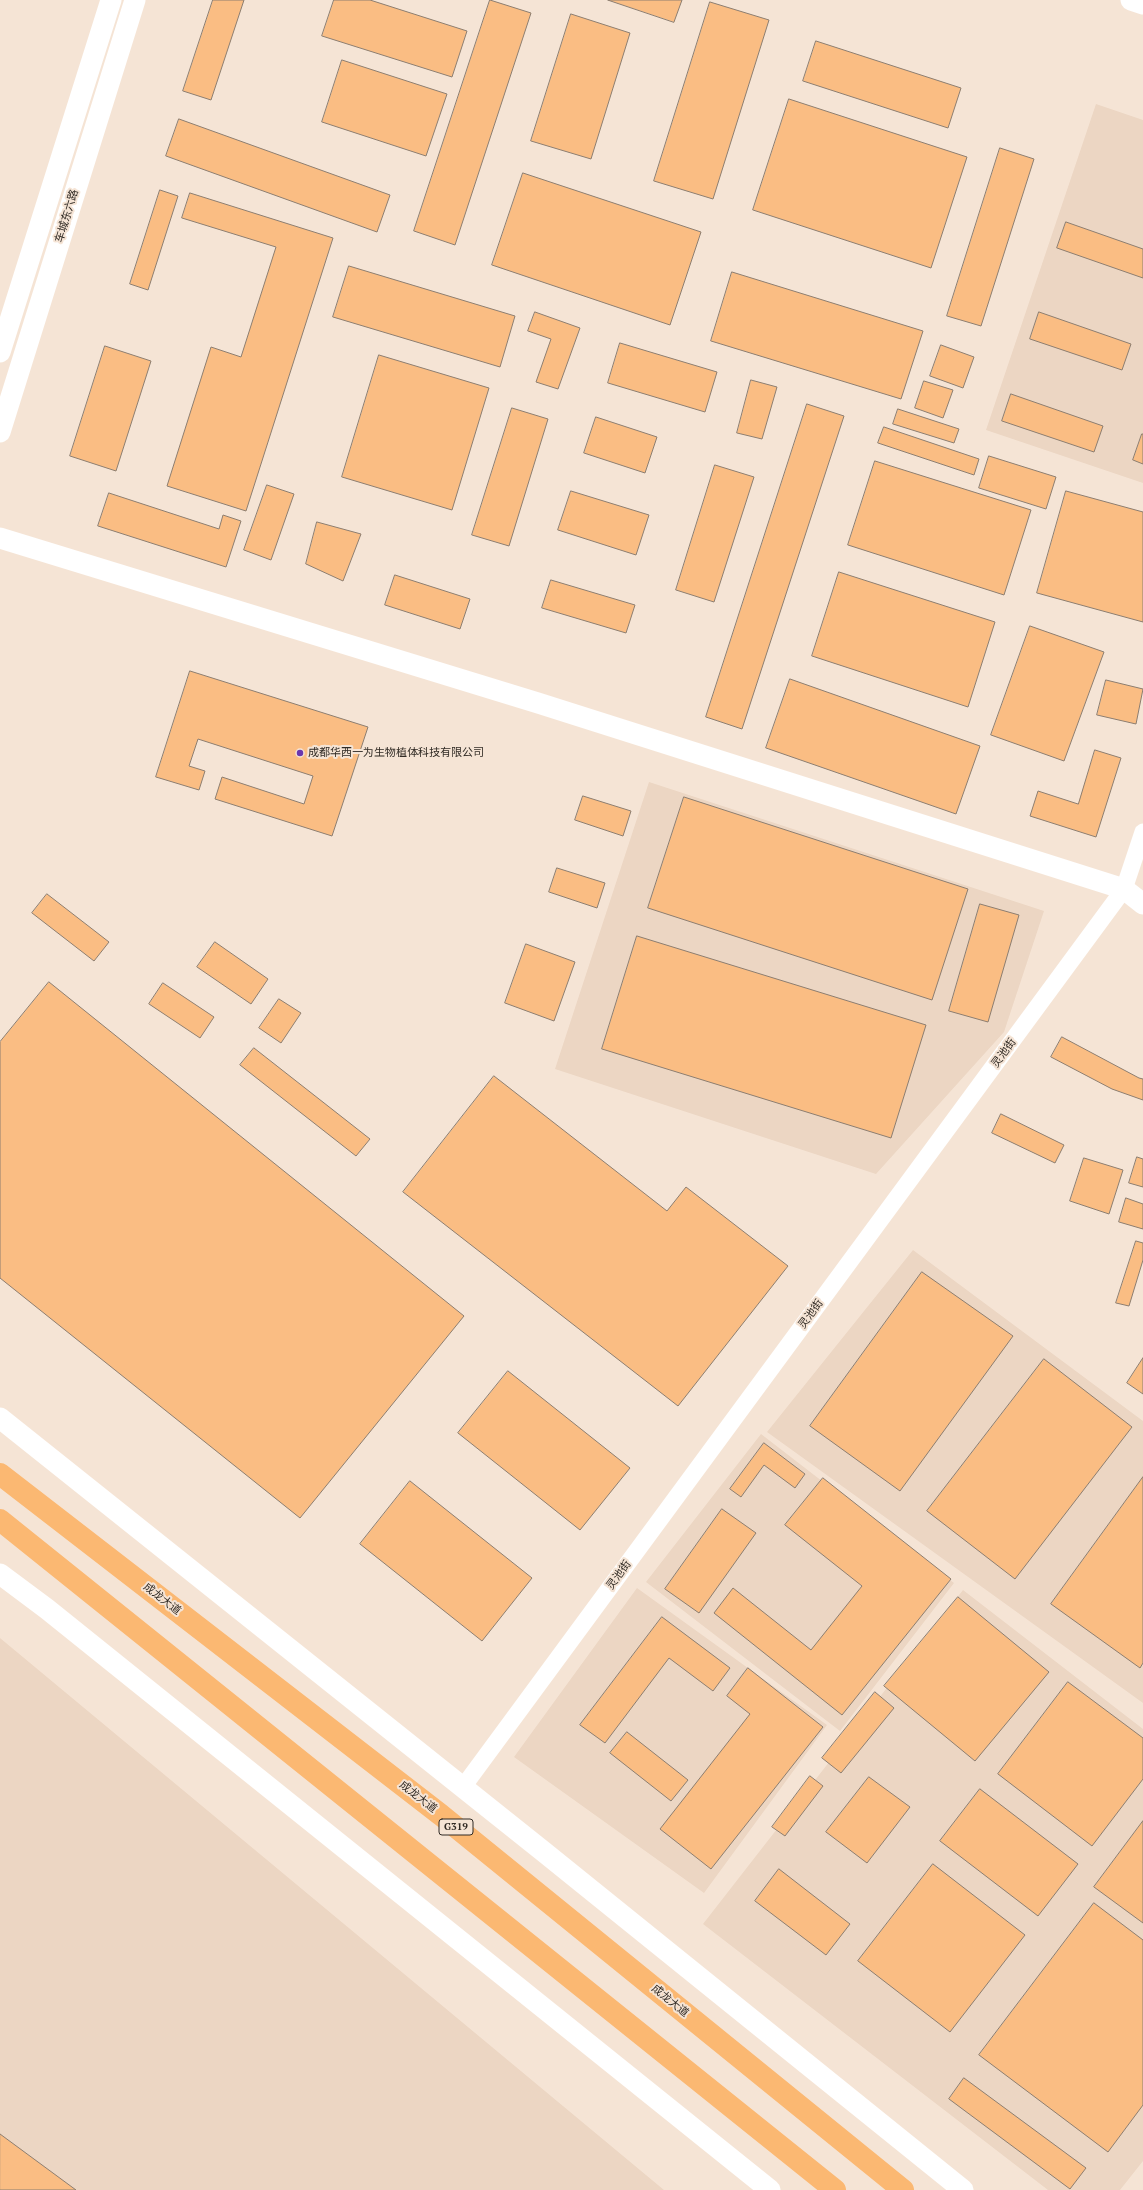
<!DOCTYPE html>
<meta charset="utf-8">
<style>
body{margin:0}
canvas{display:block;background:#f5e4d5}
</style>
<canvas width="1143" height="2190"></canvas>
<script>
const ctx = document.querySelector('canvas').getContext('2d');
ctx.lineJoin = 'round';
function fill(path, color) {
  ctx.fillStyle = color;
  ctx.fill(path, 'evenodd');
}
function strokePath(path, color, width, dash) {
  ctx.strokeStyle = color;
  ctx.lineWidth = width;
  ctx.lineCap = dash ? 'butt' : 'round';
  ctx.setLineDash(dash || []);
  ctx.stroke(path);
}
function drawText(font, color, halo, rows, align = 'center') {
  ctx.font = font + ' "PT Serif","Noto Sans SC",serif';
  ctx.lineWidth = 4;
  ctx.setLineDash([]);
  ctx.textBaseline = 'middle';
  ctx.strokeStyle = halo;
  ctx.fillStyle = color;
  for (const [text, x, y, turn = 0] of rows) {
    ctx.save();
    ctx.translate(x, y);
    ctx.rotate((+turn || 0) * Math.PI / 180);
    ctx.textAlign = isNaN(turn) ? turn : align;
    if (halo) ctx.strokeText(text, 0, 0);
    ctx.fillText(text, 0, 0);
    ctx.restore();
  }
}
fill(new Path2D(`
 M1096,104L1143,120V483L986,430Z
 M649,782L1044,911L1004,1032L876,1174L555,1069Z
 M913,1250L1143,1421V1703L767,1432Z
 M761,1434L954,1583L840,1731L646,1582Z
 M637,1588L827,1725L704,1893L514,1757Z
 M963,1590L1143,1729V2161L1120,2190H1048L703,1924Z
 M0,1638L664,2190H0Z`), '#ecd6c3');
const building = new Path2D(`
 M213,0H244L211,100L183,91Z
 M334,0H370L467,31L452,77L322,36Z
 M490,0L531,13L455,245L414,231Z
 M608,0H682L674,22Z
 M710,2L769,20L713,199L654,181Z
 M571,14L630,33L591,159L531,141Z
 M816,41L961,88L948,128L803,81Z
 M342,60L447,94L426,156L322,122Z
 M789,99L967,157L931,268L753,210Z
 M179,119L390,195L377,232L166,156Z
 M1000,148L1034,159L981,326L947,316Z
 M523,173L701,232L670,325L492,265Z
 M160,190L178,196L148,290L130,284Z
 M190,193L333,238L246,511L167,486L211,347L241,357L276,247L182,218Z
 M1066,222L1143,249V278L1057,248Z
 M349,266L515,316L500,367L333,317Z
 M732,272L923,331L901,399L711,341Z
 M535,312L580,328L558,389L536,382L551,339L528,331Z
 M1039,312L1131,344L1122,370L1030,339Z
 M620,343L717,372L705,412L608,383Z
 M941,345L974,357L963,388L930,376Z
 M105,346L151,361L116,471L70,456Z
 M379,355L489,388L452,510L342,477Z
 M751,380L777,387L762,439L737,433Z
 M924,381L953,390L943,418L915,408Z
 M1011,394L1103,426L1094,452L1002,421Z
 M807,404L844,416L742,729L706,717Z
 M512,408L548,419L509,546L472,535Z
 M898,409L959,429L954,443L893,424Z
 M596,417L657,437L645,473L584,453Z
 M884,427L979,459L974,475L878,443Z
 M1142,434H1143V464L1133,460Z
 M989,456L1056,477L1046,509L979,488Z
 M875,461L1031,510L1004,595L848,545Z
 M715,465L754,477L714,602L676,590Z
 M267,485L294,494L271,560L244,550Z
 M571,491L649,515L636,555L558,530Z
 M1066,491L1143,512V622L1037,593Z
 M109,493L219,529L223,515L241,521L226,567L98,526Z
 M317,522L361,534L343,581L306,564Z
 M839,572L995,622L968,707L812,656Z
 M395,575L470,599L460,629L385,605Z
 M551,580L635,605L626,633L542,608Z
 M1030,626L1104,652L1064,761L991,735Z
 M190,671L368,727L332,836L215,799L222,777L304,804L313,776L198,739L189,766L205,771L199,790L156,777Z
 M790,679L980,746L956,814L766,748Z
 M1106,680L1143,689L1136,724L1097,715Z
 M1095,750L1121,758L1096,837L1030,816L1038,791L1078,804Z
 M583,796L631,811L623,836L575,820Z
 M684,797L968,889L932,1000L648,908Z
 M557,868L605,883L597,908L549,892Z
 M47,894L109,942L94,961L32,913Z
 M980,904L1019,915L988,1022L949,1011Z
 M637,936L926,1025L891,1138L602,1049Z
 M215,942L268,979L251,1004L197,967Z
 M526,944L575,962L554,1021L505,1003Z
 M49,982L464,1316L300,1518L0,1278V1042Z
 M163,983L214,1017L200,1038L149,1004Z
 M279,999L301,1013L281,1043L259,1028Z
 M1062,1037L1139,1078L1143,1079V1100L1112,1089L1051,1057Z
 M254,1048L370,1139L356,1156L240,1065Z
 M494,1076L667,1211L686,1187L788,1266L678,1406L403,1192Z
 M1001,1114L1064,1145L1055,1163L992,1133Z
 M1137,1157L1143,1159V1187L1129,1183Z
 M1084,1158L1123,1170L1109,1214L1070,1201Z
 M1126,1198L1143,1204V1229L1119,1222Z
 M1136,1241L1143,1243V1260L1129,1306L1116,1303Z
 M922,1272L1013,1336L900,1491L810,1426Z
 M1143,1358V1394L1127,1383Z
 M1044,1359L1132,1427L1015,1579L927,1511Z
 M508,1371L630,1468L580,1530L458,1433Z
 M764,1443L805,1474L795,1488L764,1465L741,1497L730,1489Z
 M1143,1477V1663L1140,1668L1051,1604Z
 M823,1478L951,1579L842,1715L714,1613L733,1588L811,1650L862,1586L785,1525Z
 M410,1481L532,1578L482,1641L360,1544Z
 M722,1509L756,1533L699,1613L665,1589Z
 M958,1597L1049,1672L975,1761L884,1686Z
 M662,1617L730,1668L713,1691L669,1658L605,1743L580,1725Z
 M748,1668L823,1727L711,1869L660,1829L750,1714L727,1696Z
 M1068,1682L1143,1738V1779L1092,1846L998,1774Z
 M875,1692L894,1708L841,1773L822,1758Z
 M627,1732L688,1780L671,1801L610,1753Z
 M810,1776L823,1786L785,1836L772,1827Z
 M869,1777L910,1807L867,1863L826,1832Z
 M980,1789L1078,1864L1038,1916L940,1841Z
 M1143,1821V1923L1094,1887Z
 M933,1864L1025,1935L950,2032L858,1961Z
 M779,1869L850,1924L826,1955L755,1901Z
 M1094,1903L1143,1940V2105L1108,2152L979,2055Z
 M964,2078L1086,2168L1070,2189L949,2099Z
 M0,2134L76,2190H0Z`);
fill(building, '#fabd83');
strokePath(building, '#8d7e70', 1);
strokePath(new Path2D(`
 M463,1787L1124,889L1143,832`), '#fff', 17);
strokePath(new Path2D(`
 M1131,0L1143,4
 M0,352L111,0
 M0,432L135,0
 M0,538L538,703L1124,889L1143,904
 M0,1418L544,1852L963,2190
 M0,1574L47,1609L770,2190`), '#fff', 21);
strokePath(new Path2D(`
 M0,1474L441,1815L903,2190
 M0,1520L835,2190`), '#fbb872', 22);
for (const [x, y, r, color] of [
 [300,753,4,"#6a37ae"]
]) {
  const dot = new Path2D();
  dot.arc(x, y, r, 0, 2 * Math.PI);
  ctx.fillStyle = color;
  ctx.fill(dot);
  strokePath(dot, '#f5e4d5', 1.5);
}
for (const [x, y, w] of [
 [456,1827,34]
]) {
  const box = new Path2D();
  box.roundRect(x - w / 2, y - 8, w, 16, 3);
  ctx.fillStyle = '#f5e4d5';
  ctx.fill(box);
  strokePath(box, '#302a24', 1);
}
drawText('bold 10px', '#302a24', null, [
 ["G319",456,1827]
]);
drawText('11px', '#302a24', '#f5e4d5', [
 ["车城东六路",67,216,-73],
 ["灵池街",1004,1053,-54],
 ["灵池街",811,1314,-54],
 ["灵池街",619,1575,-54],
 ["成龙大道",162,1599,38],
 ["成龙大道",418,1797,38],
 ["成龙大道",670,2001,39]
]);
drawText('11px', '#302a24', '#f5e4d5', [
 ["成都华西一为生物植体科技有限公司",308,753]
], 'left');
</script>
